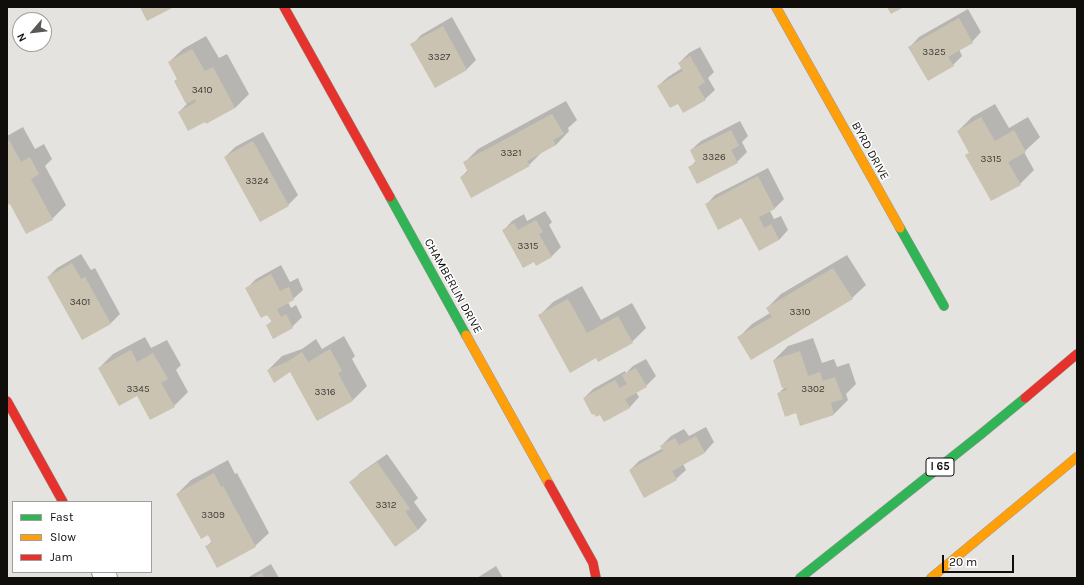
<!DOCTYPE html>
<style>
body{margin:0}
#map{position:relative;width:1084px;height:585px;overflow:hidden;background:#e5e3df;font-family:Karla,sans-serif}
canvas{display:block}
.frame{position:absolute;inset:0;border:8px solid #0f0e0b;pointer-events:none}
.legend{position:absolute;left:12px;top:501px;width:140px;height:72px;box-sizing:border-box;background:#fff;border:1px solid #9f9f9d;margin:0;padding:5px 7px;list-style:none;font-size:12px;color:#0f0e0b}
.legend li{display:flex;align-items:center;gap:8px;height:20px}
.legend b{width:20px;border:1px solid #9f9f9d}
.north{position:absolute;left:12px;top:12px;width:40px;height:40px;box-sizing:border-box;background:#fff;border:1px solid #9f9f9d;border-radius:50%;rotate:242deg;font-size:11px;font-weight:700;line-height:16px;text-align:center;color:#0f0e0b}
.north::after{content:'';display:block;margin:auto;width:14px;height:18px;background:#5a5955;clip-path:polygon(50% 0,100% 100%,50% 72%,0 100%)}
.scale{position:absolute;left:942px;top:555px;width:72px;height:18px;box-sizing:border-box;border:2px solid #0f0e0b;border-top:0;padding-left:5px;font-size:12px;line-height:14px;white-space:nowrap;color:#0f0e0b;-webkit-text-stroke:3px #fff;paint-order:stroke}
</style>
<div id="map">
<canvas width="1084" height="585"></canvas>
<div class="frame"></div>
<ul class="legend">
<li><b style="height:5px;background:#30b455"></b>Fast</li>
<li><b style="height:5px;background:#ff9f0a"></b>Slow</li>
<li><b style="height:5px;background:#e5322d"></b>Jam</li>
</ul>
<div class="north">N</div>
<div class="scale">20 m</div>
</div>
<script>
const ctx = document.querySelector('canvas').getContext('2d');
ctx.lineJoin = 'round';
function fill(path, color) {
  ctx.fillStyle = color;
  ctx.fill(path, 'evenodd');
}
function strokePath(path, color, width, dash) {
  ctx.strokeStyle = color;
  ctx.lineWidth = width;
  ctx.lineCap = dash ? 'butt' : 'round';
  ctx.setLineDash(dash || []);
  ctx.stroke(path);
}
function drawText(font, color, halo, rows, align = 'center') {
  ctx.font = font + ' Karla,sans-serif';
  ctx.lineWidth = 3;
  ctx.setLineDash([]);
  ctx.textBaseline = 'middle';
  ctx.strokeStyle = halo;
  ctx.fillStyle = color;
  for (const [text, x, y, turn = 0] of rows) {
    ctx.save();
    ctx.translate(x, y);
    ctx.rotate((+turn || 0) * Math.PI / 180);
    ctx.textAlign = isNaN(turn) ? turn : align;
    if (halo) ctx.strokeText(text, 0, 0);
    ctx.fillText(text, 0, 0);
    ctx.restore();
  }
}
fill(new Path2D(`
 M968,9L981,32L972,42L959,49L962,56L953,65L910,47L919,37Z
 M452,17L476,60L467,69L435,87L412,45L421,35Z
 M206,36L219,58L227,54L249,94L235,108L205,120L179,112L187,104L175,82L178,79L169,62L183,49Z
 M700,47L714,72L708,78L715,90L705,99L678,103L658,86L668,77L682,68L679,63L689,53Z
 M566,101L577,120L568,128L569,131L556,145L543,151L529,165L461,177L468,170L464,163L478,149Z
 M995,104L1009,128L1028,117L1040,137L1024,152L1034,170L1020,184L966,155L970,152L958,131L972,117Z
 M740,121L748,136L742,142L747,152L737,162L698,183L690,167L696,161L691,150L701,141Z
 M23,127L35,149L44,144L52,159L45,166L66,205L52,219L10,202L7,204V136Z
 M263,132L298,195L288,205L225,157L235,147Z
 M768,168L784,199L775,208L770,211L774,219L781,216L788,230L779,240L742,217L706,205L715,195Z
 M545,211L552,222L549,225L561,247L551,257L534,261L503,231L512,221L524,214L527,221Z
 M81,254L91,270L95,268L120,314L111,323L83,339L48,277L57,268Z
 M847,255L866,285L852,298L738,338L752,324L770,313L767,308L781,294Z
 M281,265L290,282L298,278L303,290L293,299L288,302L291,308L296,305L302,317L292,327L273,337L267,325L272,321L246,289L256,279Z
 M582,286L601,320L632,303L646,328L632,342L597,357L539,316L553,302Z
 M344,336L355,356L352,359L367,386L353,400L317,420L290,371L268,370L282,356L302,349L316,339L322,349Z
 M145,337L151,348L167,340L181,365L176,370L188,392L174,406L137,394L99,368L113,354Z
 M813,338L822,363L834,359L837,367L849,363L856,384L846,394L848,400L834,414L796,412L778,394L786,386L774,360L788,346Z
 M646,359L656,376L646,386L636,392L639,397L630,407L604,421L600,414L584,398L593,389L625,371L626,373L633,366Z
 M706,427L714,442L705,452L683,464L686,470L676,479L630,470L639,461L663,448L661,446L671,436L684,429L689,436Z
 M387,454L418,498L414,502L427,520L418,530L351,482L360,473Z
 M228,460L235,474L237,473L269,533L255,546H207L212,541L208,534L177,494L191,480Z
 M271,564L279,578H248L249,577Z
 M496,566L503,578H477Z`), '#0003');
fill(new Path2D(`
 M140,7H174L147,21Z
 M887,7H904L891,14Z
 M959,18L973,43L948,57L954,66L928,81L908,47Z
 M443,26L467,70L435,88L410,44Z
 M192,49L205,71L213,67L235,108L206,124L205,122L188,131L178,112L196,102L195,99L186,104L174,81L177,79L168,62Z
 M690,56L705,82L698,87L706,100L683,113L678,104L670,108L657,86L683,71L678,63Z
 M552,114L564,134L553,140L556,145L527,161L530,166L471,198L460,177L468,172L463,162Z
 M981,117L995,141L1014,130L1026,152L1008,162L1021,185L991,201L965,155L969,153L957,131Z
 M731,130L739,146L731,150L738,163L697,184L688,167L696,163L690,150Z
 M9,140L21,162L30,157L39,174L31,179L53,220L26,234L10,204L7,205V141Z
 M253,141L289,206L260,222L224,157Z
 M758,176L775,209L759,217L764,228L771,224L779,240L759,251L741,218L718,230L705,204Z
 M536,220L543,232L539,234L552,257L536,266L534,262L523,268L502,230L514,223L518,230Z
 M72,263L81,279L85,277L111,324L82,340L47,277Z
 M833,268L853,299L751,360L737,337L772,317L766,308Z
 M271,274L280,291L289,287L294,300L277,309L281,317L286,314L293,328L273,339L266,325L272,322L267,315L261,318L245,288Z
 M568,299L587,333L618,316L633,343L598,362L596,358L570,373L538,315Z
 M330,349L342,371L338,373L353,401L317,421L290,372L274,383L267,370L287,362L302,352L308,362Z
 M131,350L137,362L153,353L168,379L161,383L175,407L150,420L137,396L119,406L98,368Z
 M800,351L808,376L820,372L823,381L835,377L843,399L831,403L834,415L800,426L796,413L785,417L777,393L787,390L786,387L782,388L773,360Z
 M636,368L647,387L625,399L630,408L604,422L600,415L596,417L594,414L592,415L583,398L615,380L620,388L627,384L622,375Z
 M696,436L705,453L672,471L677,480L644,498L629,470L663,451L660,446L675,438L679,445Z
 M377,462L410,509L405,511L418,530L395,547L349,482Z
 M214,473L221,487L223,486L256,547L217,568L205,546L212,543L208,535L201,539L176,494Z
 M262,573L264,578H253Z`), '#cbc3b2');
const street = new Path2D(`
 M103,572L106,578`);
const fast = new Path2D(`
 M390,197L466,335
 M900,228L944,306
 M800,578L980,435L1025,398`);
const slow = new Path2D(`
 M776,7L900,228
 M466,335L549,484
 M931,578L1077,457`);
const jam = new Path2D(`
 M284,7L390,197
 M1025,398L1077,354
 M7,401L63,502
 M549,484L593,563L596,578`);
strokePath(street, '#999894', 24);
strokePath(fast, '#999894', 10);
strokePath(slow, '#999894', 10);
strokePath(jam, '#999894', 10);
strokePath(street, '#fbfbfa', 22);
strokePath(fast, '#30b455', 9);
strokePath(slow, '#ff9f0a', 9);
strokePath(jam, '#e5322d', 9);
drawText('10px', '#3e3b35', null, [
 ["3325",934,52],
 ["3327",439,57],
 ["3410",202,90],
 ["3321",511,153],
 ["3326",714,157],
 ["3315",991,159],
 ["3324",257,181],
 ["3315",528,246],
 ["3401",80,302],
 ["3310",800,312],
 ["3345",138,389],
 ["3302",813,389],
 ["3316",325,392],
 ["3312",386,505],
 ["3309",213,515]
]);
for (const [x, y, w] of [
 [940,467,28]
]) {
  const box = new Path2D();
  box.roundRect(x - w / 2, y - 9, w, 18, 3);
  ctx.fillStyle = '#fff';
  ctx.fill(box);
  strokePath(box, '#0f0e0b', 1);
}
drawText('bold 11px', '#0f0e0b', null, [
 ["I 65",940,467]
]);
drawText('12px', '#0f0e0b', '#fff', [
 ["BYRD DRIVE",870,151,61],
 ["CHAMBERLIN DRIVE",453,286,61]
]);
</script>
